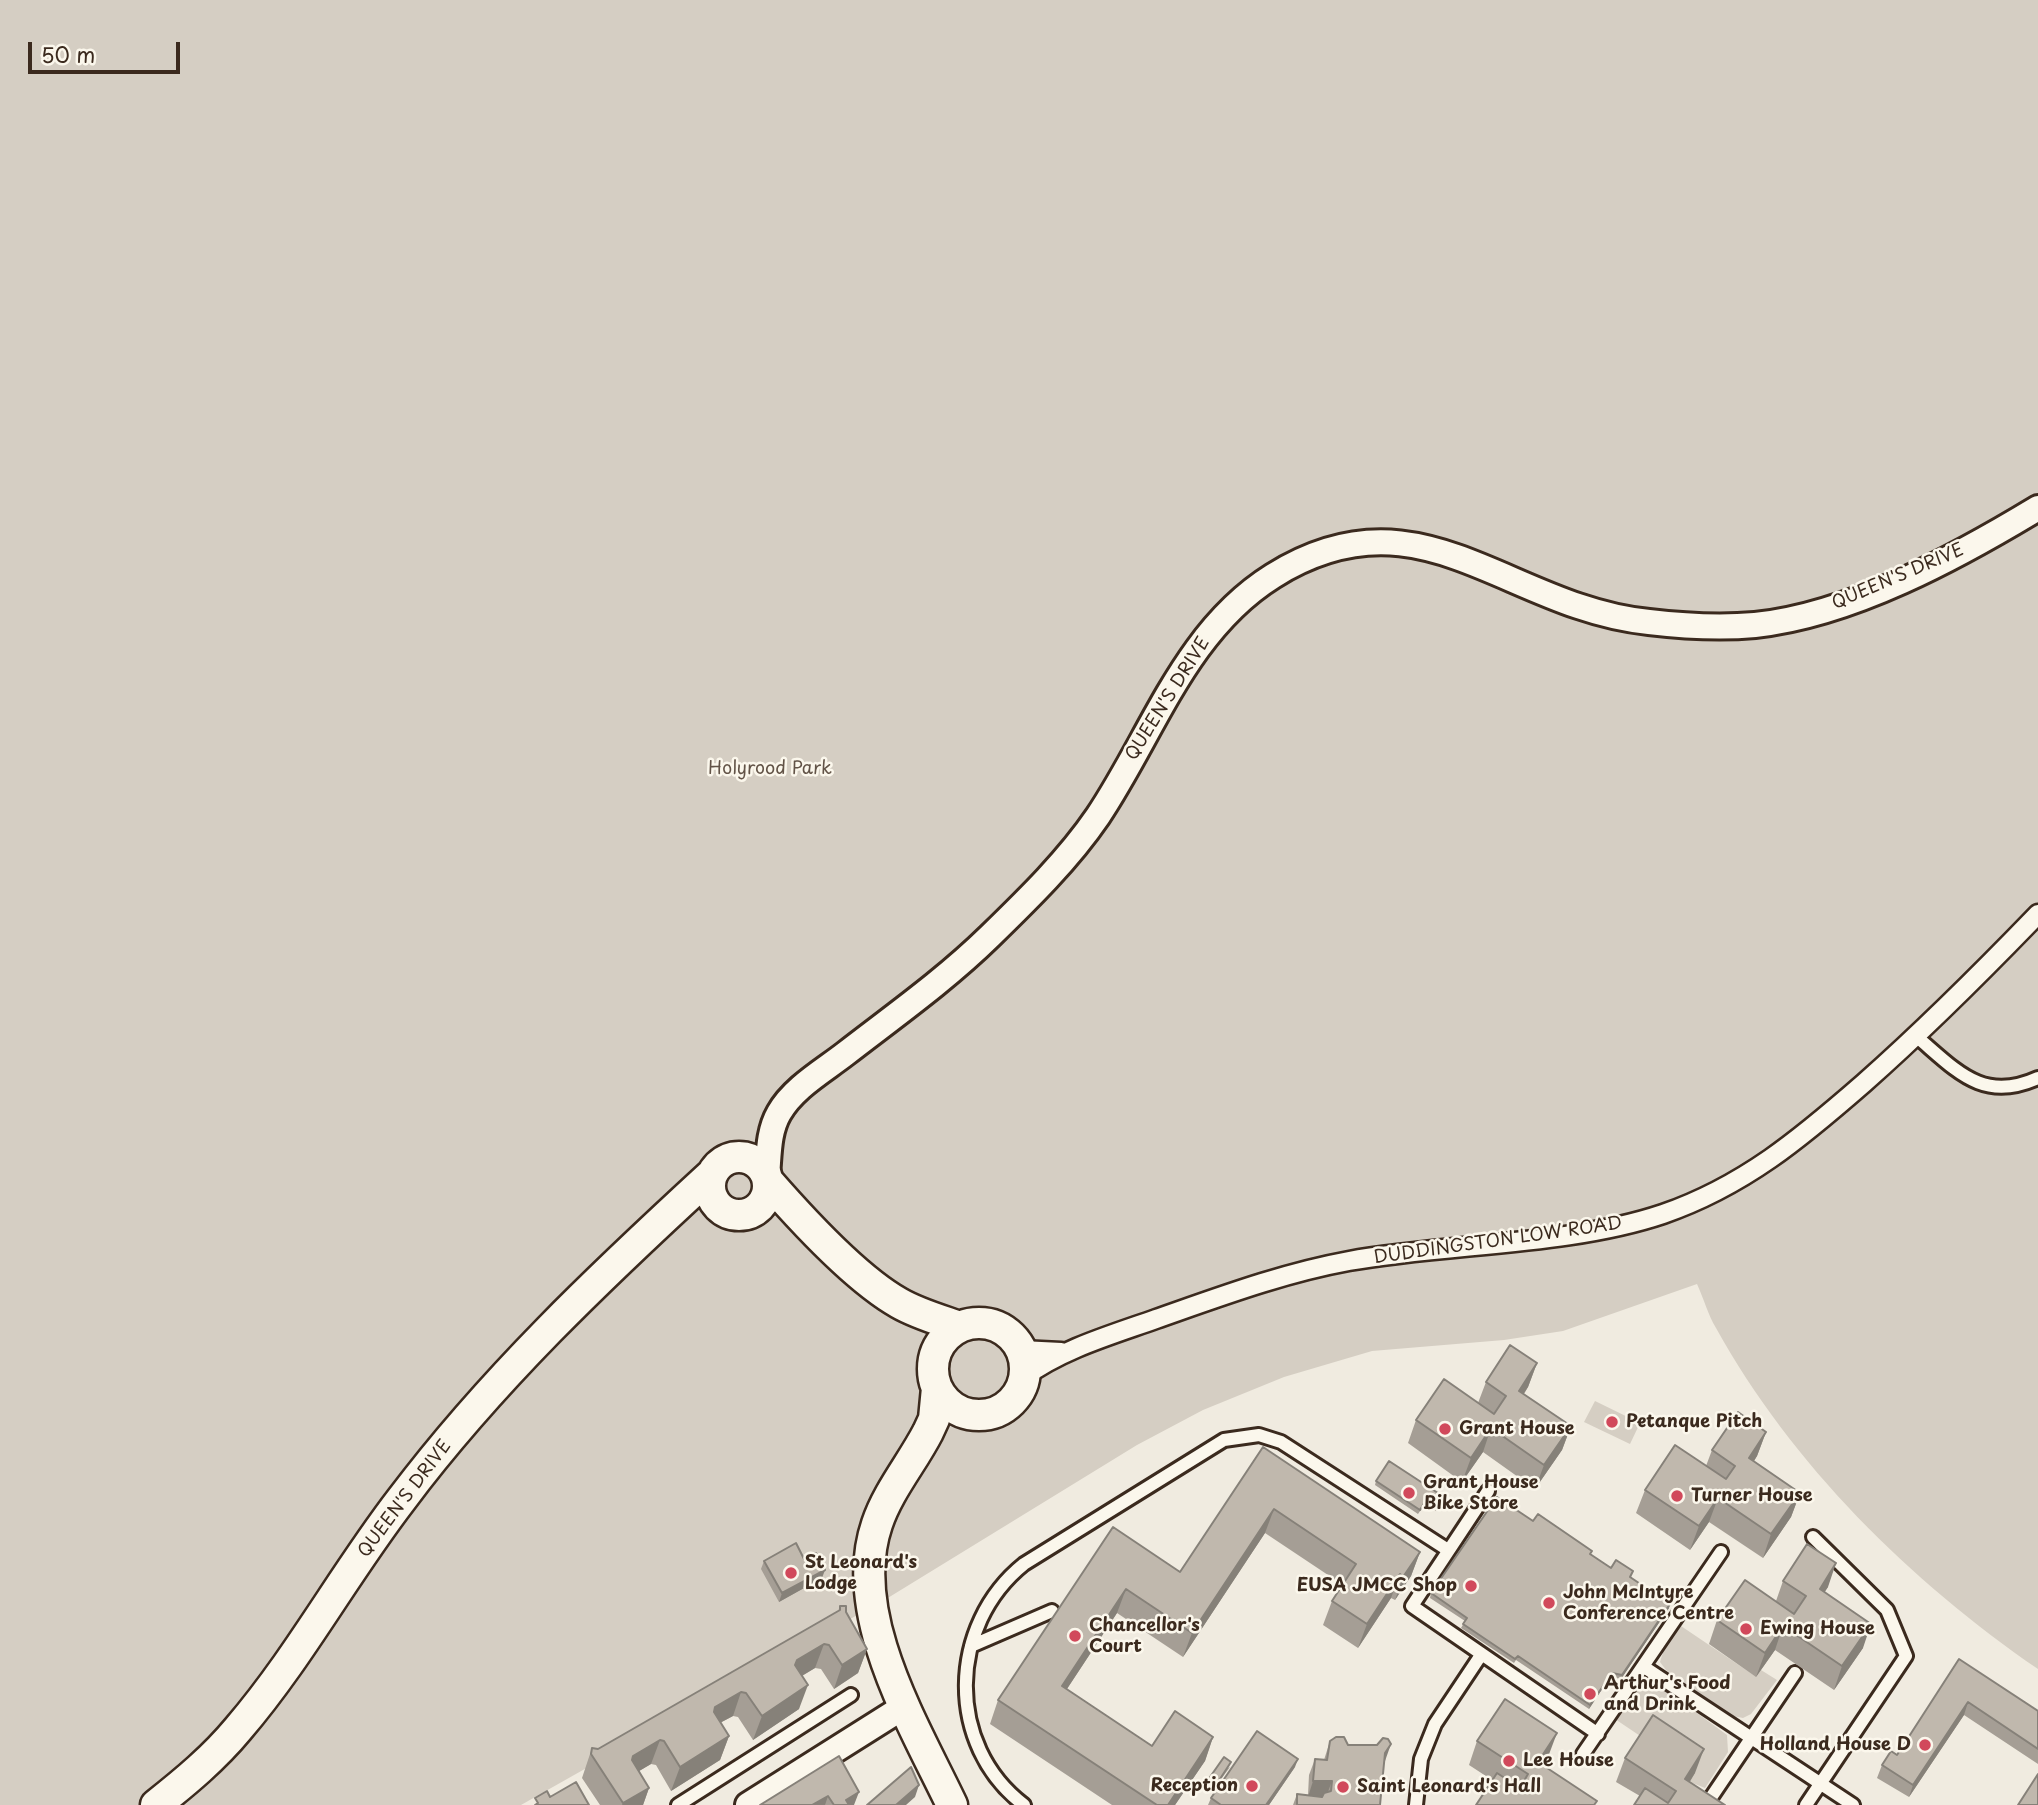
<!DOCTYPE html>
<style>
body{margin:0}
#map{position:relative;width:2038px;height:1805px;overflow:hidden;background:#f0ebe0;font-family:"Playpen Sans",sans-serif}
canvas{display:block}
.scale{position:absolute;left:28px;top:42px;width:152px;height:32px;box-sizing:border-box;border:4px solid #3b2a1e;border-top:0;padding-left:9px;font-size:21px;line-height:24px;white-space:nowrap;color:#3b2a1e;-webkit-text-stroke:5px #fbf7ec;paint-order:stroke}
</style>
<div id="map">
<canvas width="2038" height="1805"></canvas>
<div class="scale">50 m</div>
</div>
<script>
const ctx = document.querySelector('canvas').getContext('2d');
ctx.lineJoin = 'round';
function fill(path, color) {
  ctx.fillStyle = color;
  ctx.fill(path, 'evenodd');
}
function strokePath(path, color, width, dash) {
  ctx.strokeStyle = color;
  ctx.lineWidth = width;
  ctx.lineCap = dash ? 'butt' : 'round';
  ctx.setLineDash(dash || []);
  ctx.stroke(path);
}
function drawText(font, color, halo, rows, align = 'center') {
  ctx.font = font + ' "Playpen Sans",sans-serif';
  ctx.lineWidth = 5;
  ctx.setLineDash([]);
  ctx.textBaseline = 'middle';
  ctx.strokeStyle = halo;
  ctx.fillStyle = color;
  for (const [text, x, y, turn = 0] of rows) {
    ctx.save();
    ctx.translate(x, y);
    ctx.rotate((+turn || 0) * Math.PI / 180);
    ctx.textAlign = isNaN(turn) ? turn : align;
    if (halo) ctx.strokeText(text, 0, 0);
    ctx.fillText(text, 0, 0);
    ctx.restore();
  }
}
fill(new Path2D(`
 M0,0H2038V1669C1910,1581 1792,1465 1716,1328C1708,1315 1704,1299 1697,1284L1563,1331L1504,1340L1372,1351L1284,1377L1203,1410L1137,1445L891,1596L521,1805H0Z
 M1595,1401L1640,1423L1630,1444L1584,1422Z
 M1681,1626L1755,1676L1761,1670L1777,1680L1751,1714L1743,1718L1733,1716L1666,1670L1660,1662L1664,1649Z
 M1646,1682L1656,1683L1727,1735L1728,1752L1705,1788L1690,1782L1695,1773L1615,1719L1626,1702Z`), '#d5cec3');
const service = new Path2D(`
 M1917,1037C1957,1071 1983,1103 2038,1078
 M1488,1491L1412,1606L1598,1734
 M971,1646L1052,1611
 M1644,1667L1853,1805
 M1583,1754L1721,1552
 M678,1805L851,1695
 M1024,1805C945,1745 948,1625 1024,1564L1224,1440L1259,1435L1281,1442L1448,1550
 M1416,1805L1421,1759L1435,1724L1481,1655
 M1706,1805L1795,1673
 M1806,1805L1906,1656L1887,1610L1813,1537`);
const pedestrian = new Path2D(`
 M1021,1350L1061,1352
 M1024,1377C1062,1349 1111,1335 1156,1319C1219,1297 1283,1273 1349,1261C1449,1243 1568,1246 1663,1214C1744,1186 1801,1138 1864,1083C1925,1029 1982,972 2038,914`);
const minor = new Path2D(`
 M767,1176C769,1155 768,1132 779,1113C793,1088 823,1071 845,1054C894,1016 945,980 990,936C1028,899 1068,860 1098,816C1153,734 1185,631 1273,576C1420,484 1507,608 1649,622C1683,626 1721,628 1755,625C1851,615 1957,557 2038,508
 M748,1805L905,1706`);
const tertiary = new Path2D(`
 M710 1186a29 29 0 1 1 58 0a29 29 0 1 1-58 0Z
 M768,1181C802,1220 855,1278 899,1303C918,1314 940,1320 960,1327
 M933 1369a46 46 0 1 1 92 0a46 46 0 1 1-92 0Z
 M937,1388L934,1419L928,1432C912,1463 888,1491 877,1524C846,1614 914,1725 952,1805
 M156,1805C185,1782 214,1758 238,1729C299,1658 344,1574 401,1500C491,1380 602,1275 712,1174`);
strokePath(service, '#3b2a1e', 18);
strokePath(pedestrian, '#3b2a1e', 23);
strokePath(minor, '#3b2a1e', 30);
strokePath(tertiary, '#3b2a1e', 35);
strokePath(service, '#fbf7ec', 12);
strokePath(pedestrian, '#fbf7ec', 18);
strokePath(minor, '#fbf7ec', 24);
strokePath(tertiary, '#fbf7ec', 30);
fill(new Path2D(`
 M1537,1363L1528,1387L1524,1394L1571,1426L1562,1450L1535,1489L1483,1452L1462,1482L1408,1443L1416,1420L1478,1403L1486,1382Z
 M1766,1432L1757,1456L1754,1461L1800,1493L1791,1517L1763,1558L1709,1522L1690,1550L1636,1513L1645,1490L1706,1466L1712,1450Z
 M1263,1447L1420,1552L1411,1576L1395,1600L1391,1598L1358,1648L1323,1625L1332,1601L1343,1585L1265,1533L1183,1657L1117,1613L1067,1689L1152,1746L1213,1737L1205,1761L1175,1805H1112L990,1724L998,1700L1113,1527L1180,1572Z
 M1376,1481L1443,1501L1436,1511L1425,1504L1418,1514L1375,1485Z
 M1533,1521L1592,1551L1590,1555L1611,1568L1630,1577L1669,1608L1621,1679L1610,1677L1589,1709L1516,1660L1514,1663L1461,1628L1465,1621L1430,1598L1431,1593Z
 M764,1561L822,1578L779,1602L761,1569Z
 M1783,1581L1828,1587L1824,1592L1863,1648L1834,1690L1775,1650L1756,1677L1709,1644L1717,1620L1776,1601Z
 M840,1606L846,1612L867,1649L858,1673L834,1689L821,1669L815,1668L802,1676L799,1709L753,1740L738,1717L733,1716L720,1723L729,1736L720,1760L671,1791L656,1765L651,1764L639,1771L649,1788L643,1805H600L582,1778L592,1748L598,1749L838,1611Z
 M1959,1659L2038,1711V1764L1964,1715L1909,1797L1877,1778L1882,1765L1897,1755Z
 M1330,1741L1348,1745L1384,1762L1380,1805H1293L1297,1794L1308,1795L1309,1775L1315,1759L1324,1760Z
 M1477,1741L1548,1757L1543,1765L1595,1805H1476L1492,1780L1469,1765Z
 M839,1756L854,1805H760Z
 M1625,1758L1695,1773L1690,1782L1725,1805H1634L1640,1796L1616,1782Z
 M1230,1767L1216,1786L1209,1781L1210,1777Z
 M1295,1767L1269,1805H1208L1211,1798Z`), '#a59e95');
fill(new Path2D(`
 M1537,1363L1528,1387L1510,1414L1519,1391Z
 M1571,1426L1562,1450L1535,1489L1544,1465Z
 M1491,1428L1483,1452L1462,1482L1471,1458Z
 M1766,1432L1757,1456L1741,1481L1749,1458Z
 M1800,1493L1791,1517L1763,1558L1771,1534Z
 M1718,1498L1709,1522L1690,1550L1699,1526Z
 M1274,1509L1265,1533L1183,1657L1192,1633Z
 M1420,1552L1411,1576L1395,1600L1403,1577Z
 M1836,1563L1828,1587L1811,1613L1820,1589Z
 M825,1570L822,1578L779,1602L782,1593Z
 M1400,1574L1391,1598L1358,1648L1367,1624Z
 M1126,1589L1117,1613L1053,1710L1062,1686Z
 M1670,1604L1669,1608L1621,1679L1622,1675Z
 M1871,1624L1863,1648L1834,1690L1842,1666Z
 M1783,1626L1775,1650L1756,1677L1765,1653Z
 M824,1644L815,1668L788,1684L797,1660Z
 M867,1649L858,1673L834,1689L842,1665Z
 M1612,1673L1610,1677L1589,1709L1590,1705Z
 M808,1685L799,1709L753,1740L762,1716Z
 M741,1692L733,1716L706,1730L715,1707Z
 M1968,1702L1964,1715L1909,1797L1913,1785Z
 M1557,1733L1548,1757L1529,1786L1538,1762Z
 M729,1736L720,1760L671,1791L680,1767Z
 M1213,1737L1205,1761L1175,1805H1168Z
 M660,1740L651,1764L624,1780L633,1756Z
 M1391,1744L1385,1761L1379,1769L1385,1753Z
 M1704,1749L1695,1773L1676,1803L1685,1779Z
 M1298,1759L1295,1767L1269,1805H1266Z
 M1313,1781H1332L1326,1797H1308Z
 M919,1785L915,1797L906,1805H896Z
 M649,1788L643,1805H622L623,1803Z
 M859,1792L854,1805H844L846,1800Z
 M828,1796L825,1805H812Z`), '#868179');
const building = new Path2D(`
 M1510,1345L1537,1363L1519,1391L1571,1426L1544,1465L1491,1428L1471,1458L1416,1420L1444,1379L1494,1414L1506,1396L1486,1382Z
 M1738,1412L1766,1432L1749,1458L1800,1493L1771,1534L1718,1498L1699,1526L1645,1490L1675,1445L1726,1479L1735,1466L1712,1450Z
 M1263,1447L1420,1552L1403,1577L1400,1574L1367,1624L1332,1601L1356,1564L1274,1509L1192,1633L1126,1589L1062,1686L1152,1746L1175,1711L1213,1737L1168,1805H1157L998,1700L1113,1527L1180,1572Z
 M1389,1461L1444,1497L1437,1507L1426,1500L1420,1510L1376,1481Z
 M1497,1497L1533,1521L1538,1514L1592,1551L1590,1554L1611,1568L1616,1560L1633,1571L1630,1577L1670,1604L1622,1675L1612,1673L1590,1705L1518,1656L1515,1659L1463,1624L1467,1618L1431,1593Z
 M796,1543L804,1559L816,1553L825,1570L782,1593L764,1561Z
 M1807,1544L1836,1563L1820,1589L1871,1624L1842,1666L1783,1626L1765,1653L1717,1620L1745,1580L1794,1614L1806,1596L1783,1581Z
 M840,1606H846V1612L867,1649L842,1665L829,1645L824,1644L797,1660L795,1665L808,1685L762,1716L746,1693L741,1692L715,1707L714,1712L729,1736L680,1767L664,1741L660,1740L633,1756L632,1760L649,1788L623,1803L591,1754L592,1748L598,1749L840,1610Z
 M1959,1659L2038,1711V1749L1968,1702L1913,1785L1882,1765L1891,1751L1897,1755Z
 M1505,1699L1557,1733L1538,1762L1597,1801L1594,1805H1476L1497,1773L1520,1788L1528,1774L1477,1741Z
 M1653,1715L1704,1749L1685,1779L1725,1805H1634L1645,1788L1668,1803L1676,1791L1625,1758Z
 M1257,1731L1298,1759L1266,1805H1221L1211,1798Z
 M1336,1737H1344L1348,1745H1377L1383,1738L1388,1739L1391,1744L1385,1753L1380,1805H1297V1794L1322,1797L1324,1793L1331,1791L1332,1781H1313L1315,1759L1327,1760L1330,1741Z
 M839,1756L859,1792L846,1800L849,1805H834L828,1796L812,1805H760Z
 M1224,1757L1231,1762L1218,1782L1210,1777Z
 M911,1767L919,1785L896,1805H867Z
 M2038,1774V1805H2018Z
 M576,1782L589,1805H535L538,1803L535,1798L547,1791L550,1797Z`);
fill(building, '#c0b8ad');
strokePath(building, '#868179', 2);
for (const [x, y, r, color] of [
 [1612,1422,7,"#d1495b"],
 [1445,1429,7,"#d1495b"],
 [1409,1493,7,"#d1495b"],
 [1677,1496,7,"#d1495b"],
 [791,1573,7,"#d1495b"],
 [1471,1586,7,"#d1495b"],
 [1549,1603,7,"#d1495b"],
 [1746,1629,7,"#d1495b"],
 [1075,1636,7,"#d1495b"],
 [1590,1694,7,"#d1495b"],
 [1925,1745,7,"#d1495b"],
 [1509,1761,7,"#d1495b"],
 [1252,1786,7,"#d1495b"],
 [1343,1787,7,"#d1495b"]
]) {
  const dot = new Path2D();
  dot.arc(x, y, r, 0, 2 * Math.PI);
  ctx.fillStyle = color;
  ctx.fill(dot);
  strokePath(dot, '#fbf7ec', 2.5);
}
drawText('18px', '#3b2a1e', '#fbf7ec', [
 ["QUEEN'S DRIVE",1898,577,-23],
 ["QUEEN'S DRIVE",1168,699,-58],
 ["DUDDINGSTON LOW ROAD",1498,1241,-8],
 ["QUEEN'S DRIVE",405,1499,-53]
]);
drawText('18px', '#625347', '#fbf7ec', [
 ["Holyrood Park",770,769]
]);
drawText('bold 18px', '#3b2a1e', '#fbf7ec', [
 ["Petanque Pitch",1626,1422],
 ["Grant House",1459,1429],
 ["Grant House",1423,1483],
 ["Bike Store",1423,1504],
 ["Turner House",1691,1496],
 ["St Leonard's",805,1563],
 ["Lodge",805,1584],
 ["EUSA JMCC Shop",1457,1586,"right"],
 ["John McIntyre",1563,1593],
 ["Conference Centre",1563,1614],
 ["Chancellor's",1089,1626],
 ["Court",1089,1647],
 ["Ewing House",1760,1629],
 ["Arthur's Food",1604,1684],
 ["and Drink",1604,1705],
 ["Holland House D",1911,1745,"right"],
 ["Lee House",1523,1761],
 ["Reception",1238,1786,"right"],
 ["Saint Leonard's Hall",1357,1787]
], 'left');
</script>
